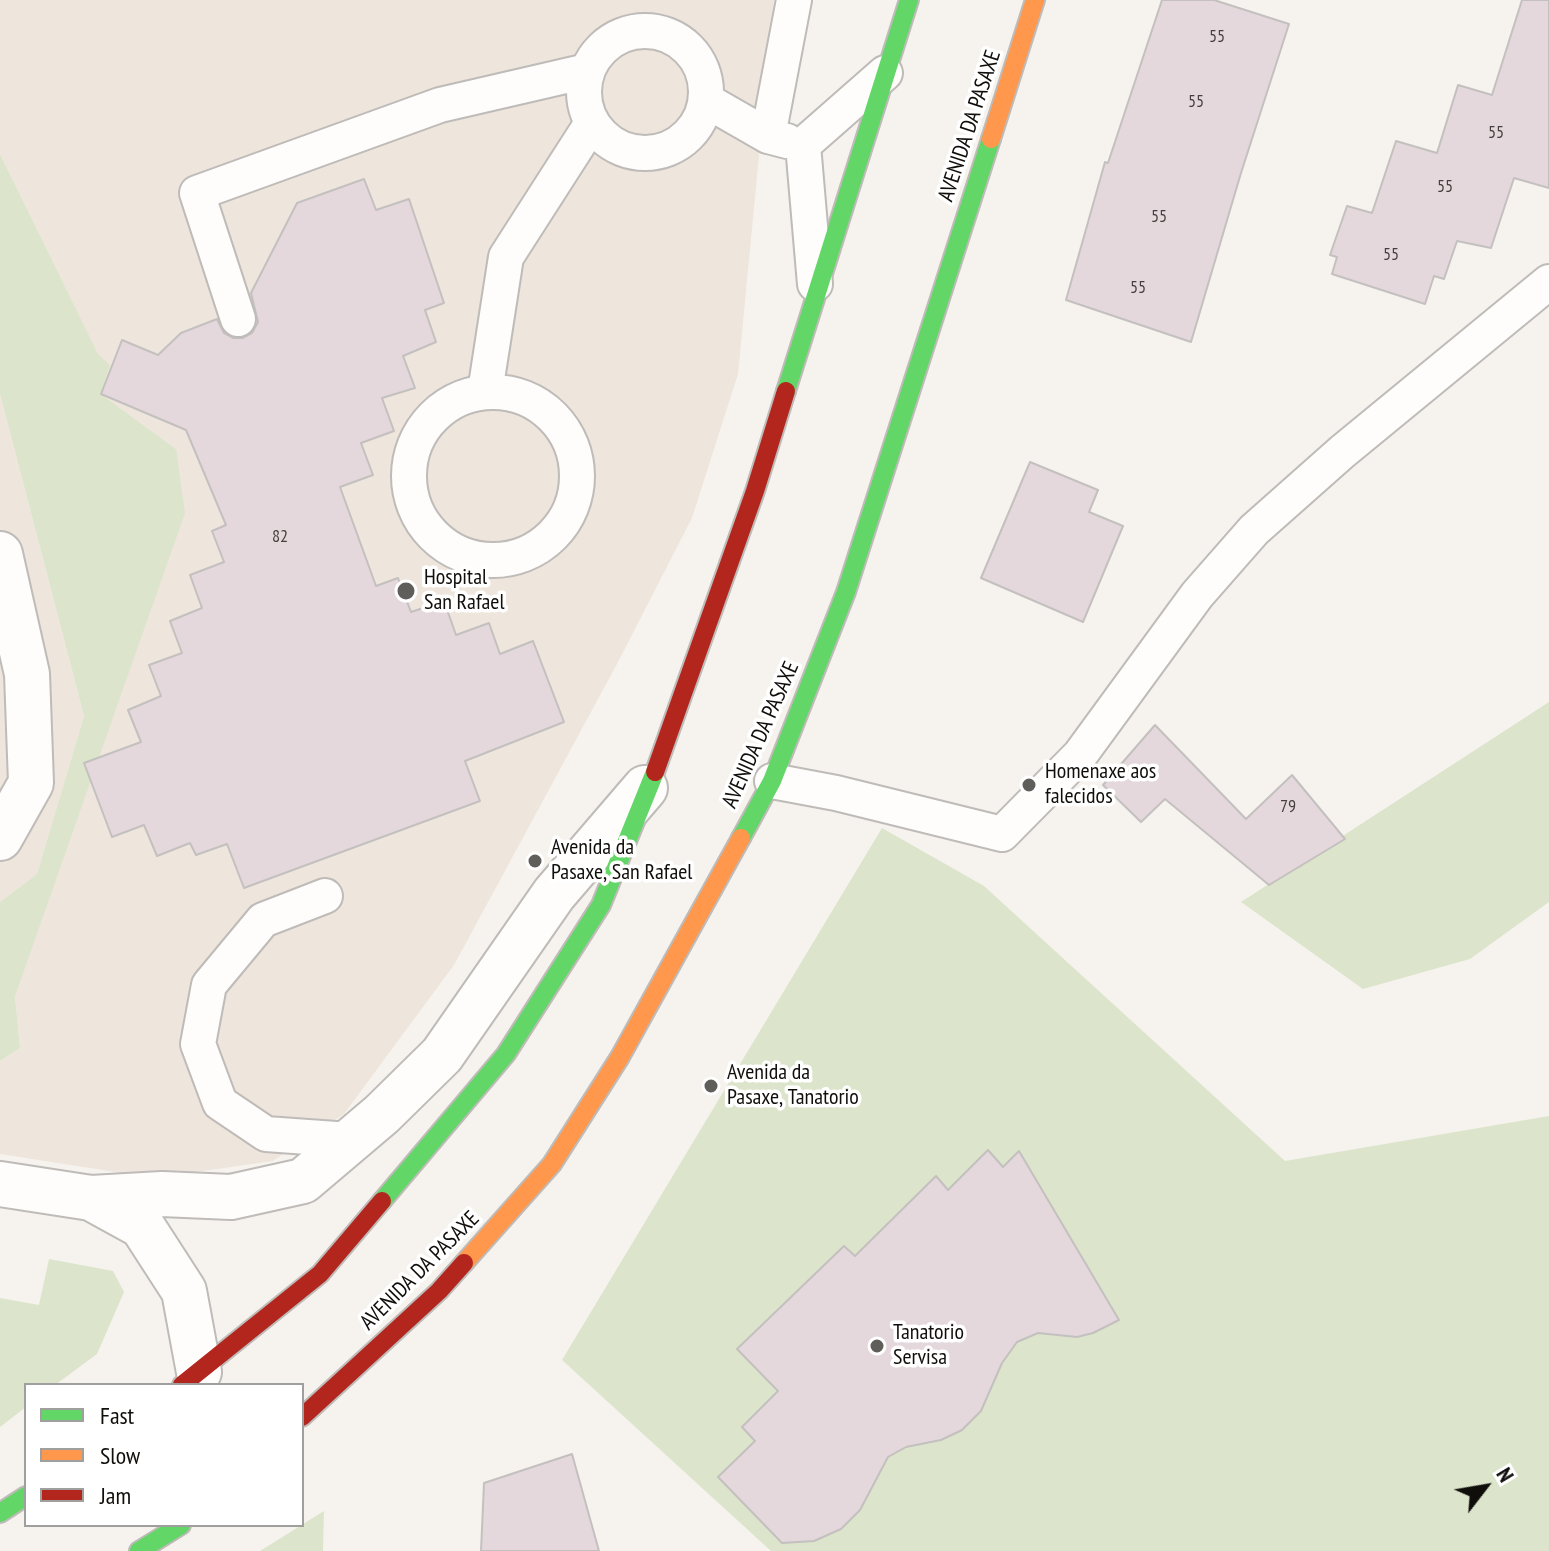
<!DOCTYPE html>
<style>
body{margin:0}
#map{position:relative;width:1549px;height:1551px;overflow:hidden;background:#f6f3ee;font-family:"PT Sans Narrow",sans-serif}
canvas{display:block}
.legend{position:absolute;left:24px;top:1383px;width:280px;height:144px;box-sizing:border-box;background:#fff;border:2px solid #9f9f9d;margin:0;padding:10px 14px;list-style:none;font-size:24px;color:#100e0b}
.legend li{display:flex;align-items:center;gap:16px;height:40px}
.legend b{width:40px;border:2px solid #9f9f9d}
.north{position:absolute;left:1445px;top:1447px;width:80px;height:80px;-webkit-text-stroke:6px #fff;paint-order:stroke;rotate:59deg;font-size:22px;font-weight:700;line-height:32px;text-align:center;color:#100e0b}
.north::after{content:'';display:block;margin:auto;width:28px;height:36px;background:#100e0b;clip-path:polygon(50% 0,100% 100%,50% 72%,0 100%)}
</style>
<div id="map">
<canvas width="1549" height="1551"></canvas>
<ul class="legend">
<li><b style="height:10px;background:#63d668"></b>Fast</li>
<li><b style="height:10px;background:#ff974d"></b>Slow</li>
<li><b style="height:10px;background:#b3261e"></b>Jam</li>
</ul>
<div class="north">N</div>
</div>
<script>
const ctx = document.querySelector('canvas').getContext('2d');
ctx.lineJoin = 'round';
function fill(path, color) {
  ctx.fillStyle = color;
  ctx.fill(path, 'evenodd');
}
function strokePath(path, color, width, dash) {
  ctx.strokeStyle = color;
  ctx.lineWidth = width;
  ctx.lineCap = dash ? 'butt' : 'round';
  ctx.setLineDash(dash || []);
  ctx.stroke(path);
}
function drawText(font, color, halo, rows, align = 'center') {
  ctx.font = font + ' "PT Sans Narrow",sans-serif';
  ctx.lineWidth = 7;
  ctx.setLineDash([]);
  ctx.textBaseline = 'middle';
  ctx.strokeStyle = halo;
  ctx.fillStyle = color;
  for (const [text, x, y, turn = 0] of rows) {
    ctx.save();
    ctx.translate(x, y);
    ctx.rotate((+turn || 0) * Math.PI / 180);
    ctx.textAlign = isNaN(turn) ? turn : align;
    if (halo) ctx.strokeText(text, 0, 0);
    ctx.fillText(text, 0, 0);
    ctx.restore();
  }
}
fill(new Path2D(`
 M0,0H774L738,374L692,518L617,664L454,965L344,1114L273,1161L154,1178L0,1154V1061L20,1048L15,996L176,449L101,394L110,365L98,355L0,154Z
 M0,394L84,716L37,874L0,902Z`), '#eee5dc');
fill(new Path2D(`
 M0,154L98,354L110,365L101,394L176,449L185,513L15,996L20,1048L0,1061V902L37,874L84,716L0,394Z
 M1549,702V902L1470,959L1363,989L1241,902Z
 M882,828L984,886L1285,1161L1549,1116V1551H771L562,1360Z
 M49,1259L113,1271L124,1292L97,1354L55,1385H26V1407L0,1427V1298L39,1305Z
 M324,1511L323,1551H260Z`), '#dce5cb');
const building = new Path2D(`
 M1162,0H1214L1289,24L1241,173L1191,342L1066,300L1105,162L1108,163Z
 M1522,0H1549V188L1514,178L1491,248L1457,241L1444,279L1434,276L1425,304L1332,274L1337,257L1330,255L1347,206L1372,213L1396,141L1437,153L1458,85L1492,95Z
 M364,179L376,210L409,199L444,303L425,310L436,342L403,356L415,388L382,398L394,431L361,443L373,475L340,487L376,586L398,578L411,612L444,601L456,635L489,623L500,654L533,641L564,722L465,761L480,801L244,888L227,844L196,855L190,843L157,856L144,825L112,837L84,763L141,742L128,710L161,696L149,665L182,653L170,621L202,608L190,575L224,562L212,531L226,525L186,430L101,394L122,340L158,355L181,333L217,319L224,333L233,338H243L252,333L258,322L251,293L297,203Z
 M1030,462L1098,490L1089,512L1123,526L1083,622L981,578Z
 M1155,725L1246,819L1292,775L1345,839L1269,885L1165,799L1141,822L1103,785Z
 M988,1150L1003,1167L1019,1151L1119,1320L1093,1333L1077,1337L1038,1333L1017,1342L1002,1363L981,1411L962,1430L941,1440L906,1447L888,1457L860,1510L841,1529L814,1541L782,1543L718,1477L755,1441L742,1427L778,1391L737,1349L844,1246L855,1256L936,1176L948,1190Z
 M572,1454L599,1551H481L484,1483Z`);
fill(building, '#e4d8dc');
strokePath(building, '#c3c0bf', 2);
const lane = new Path2D(`
 M584 92a61 61 0 1 1 122 0a61 61 0 1 1-122 0Z
 M707,101L768,136L787,141
 M768,136L794,0
 M803,145L815,284
 M803,145L885,73
 M238,319L197,193L440,105L587,71
 M485,392L506,257L592,123
 M409 476a84 84 0 1 1 168 0a84 84 0 1 1-168 0Z
 M772,781L836,793L1002,834L1080,755L1197,595L1254,530L1342,452L1549,282
 M325,896L263,920L209,985L198,1044L220,1103L266,1134L350,1140`);
const street = new Path2D(`
 M0,554L27,674L31,783L0,838
 M0,1184L91,1198L162,1194L231,1197L303,1181L382,1114L442,1055L554,894L645,788
 M91,1198L142,1226L184,1291L199,1372`);
const fast = new Path2D(`
 M786,391L909,0
 M741,838L772,781L846,592L991,139
 M382,1201L506,1054L601,905L655,772
 M0,1513L26,1496
 M139,1551L181,1525`);
const slow = new Path2D(`
 M991,139L1035,0
 M464,1263L552,1164L620,1057L741,838`);
const jam = new Path2D(`
 M655,772L755,491L786,391
 M182,1385L320,1274L382,1201
 M302,1417L439,1291L464,1263`);
strokePath(lane, '#bebbb8', 38);
strokePath(street, '#bebbb8', 48);
strokePath(fast, '#bebbb8', 22);
strokePath(slow, '#bebbb8', 22);
strokePath(jam, '#bebbb8', 22);
strokePath(lane, '#fefdfc', 34);
strokePath(street, '#fefdfc', 44);
strokePath(fast, '#63d668', 18);
strokePath(slow, '#ff974d', 18);
strokePath(jam, '#b3261e', 18);
for (const [x, y, r, color] of [
 [406,591,10,"#605e5a"],
 [1029,785,8,"#605e5a"],
 [535,861,8,"#605e5a"],
 [711,1086,8,"#605e5a"],
 [877,1346,8,"#605e5a"]
]) {
  const dot = new Path2D();
  dot.arc(x, y, r, 0, 2 * Math.PI);
  ctx.fillStyle = color;
  ctx.fill(dot);
  strokePath(dot, '#fff', 3);
}
drawText('18px', '#45403f', null, [
 ["55",1217,37],
 ["55",1196,102],
 ["55",1496,133],
 ["55",1445,187],
 ["55",1159,217],
 ["55",1391,255],
 ["55",1138,288],
 ["82",280,537],
 ["79",1288,807]
]);
drawText('22px', '#100e0b', '#fff', [
 ["AVENIDA DA PASAXE",970,126,-72],
 ["AVENIDA DA PASAXE",761,735,-66],
 ["AVENIDA DA PASAXE",420,1271,-45]
]);
drawText('22px', '#100e0b', '#fff', [
 ["Hospital",424,578],
 ["San Rafael",424,603],
 ["Homenaxe aos",1045,772],
 ["falecidos",1045,797],
 ["Avenida da",551,848],
 ["Pasaxe, San Rafael",551,873],
 ["Avenida da",727,1073],
 ["Pasaxe, Tanatorio",727,1098],
 ["Tanatorio",893,1333],
 ["Servisa",893,1358]
], 'left');
</script>
